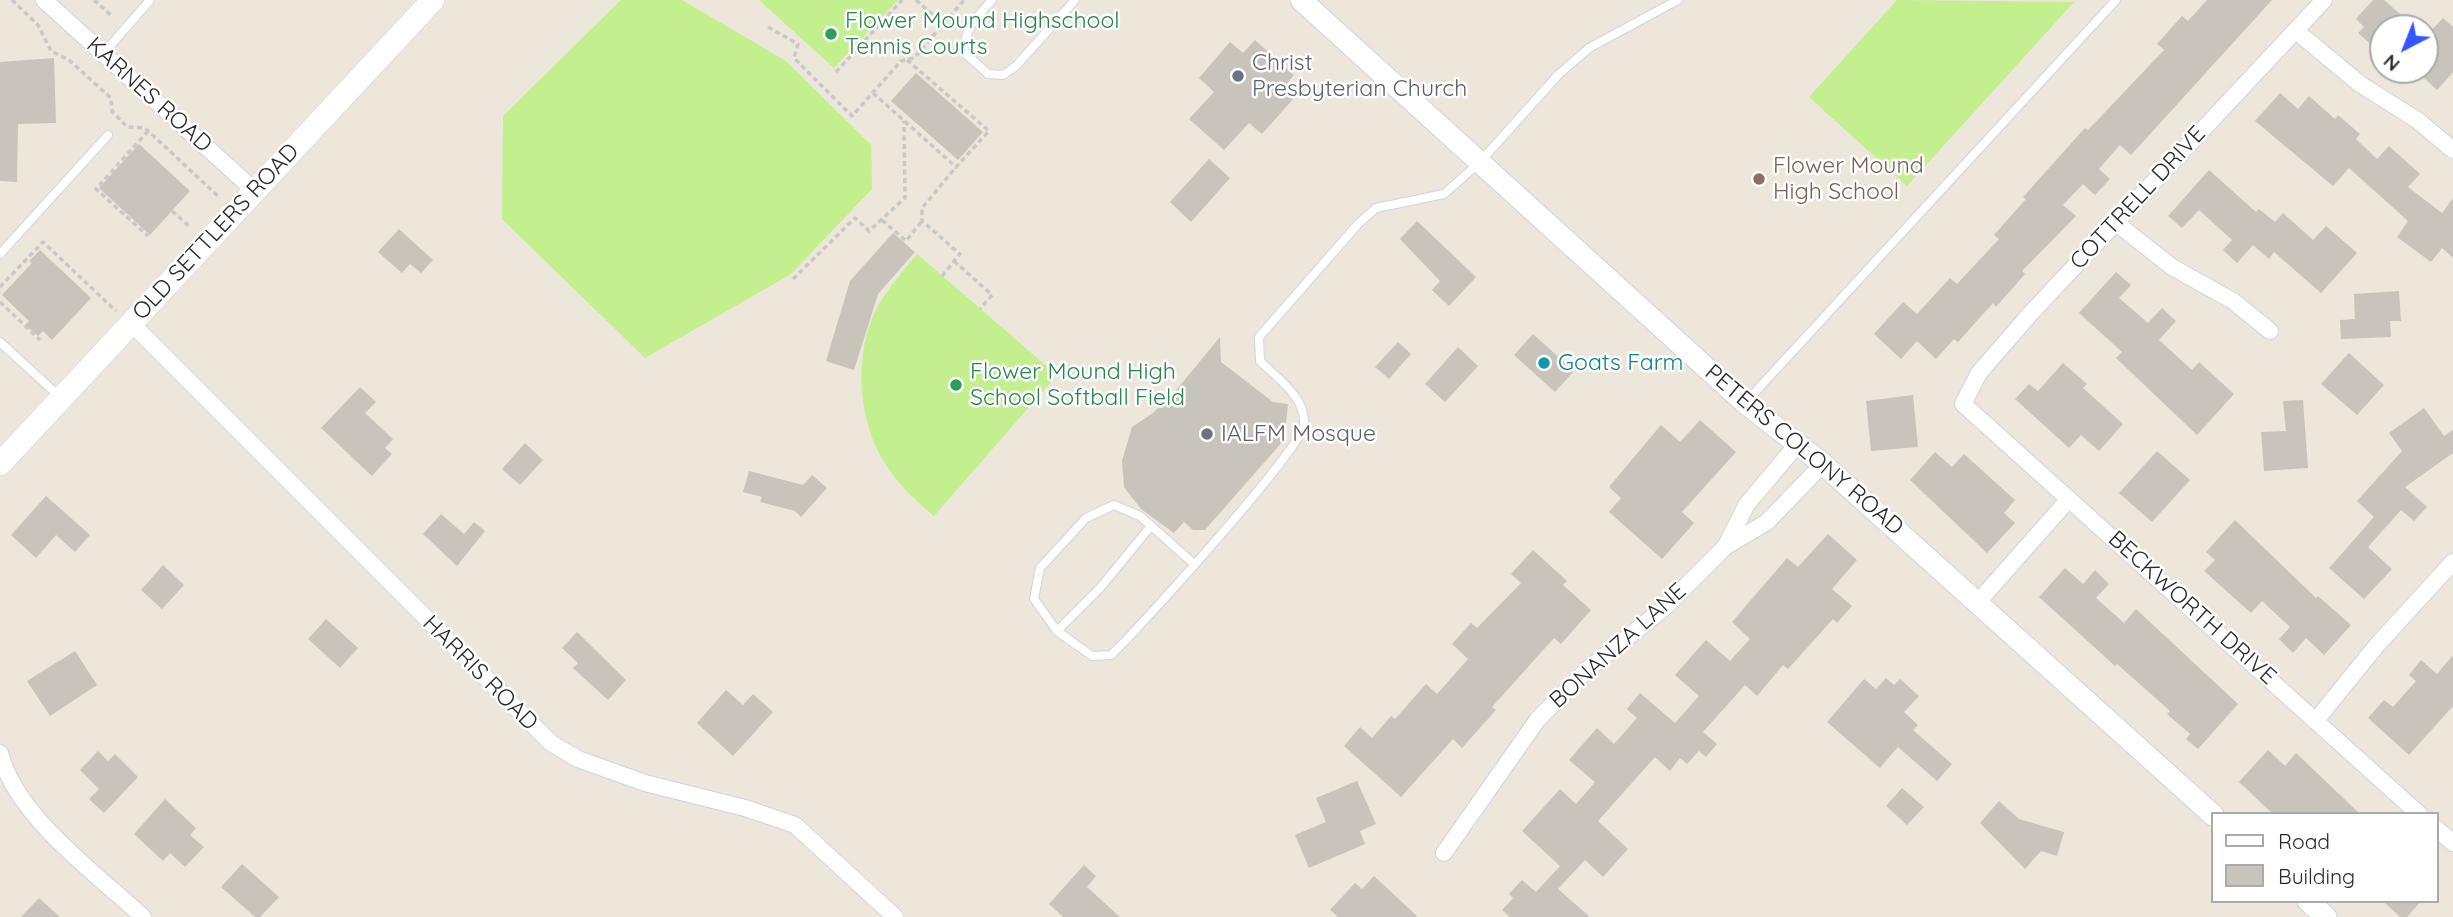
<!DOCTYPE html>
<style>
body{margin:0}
#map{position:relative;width:2453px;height:917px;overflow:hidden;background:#ede6db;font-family:Quicksand,sans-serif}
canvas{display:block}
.legend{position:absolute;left:2211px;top:812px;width:228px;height:91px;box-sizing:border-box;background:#fff;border:2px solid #aaa;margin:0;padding:9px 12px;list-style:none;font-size:21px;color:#2a2a2a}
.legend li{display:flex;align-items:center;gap:14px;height:35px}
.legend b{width:35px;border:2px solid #aaa}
.north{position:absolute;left:2369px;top:14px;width:70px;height:70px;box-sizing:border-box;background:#fff;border:2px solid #aaa;border-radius:50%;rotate:222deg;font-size:19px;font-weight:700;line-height:28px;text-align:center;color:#2a2a2a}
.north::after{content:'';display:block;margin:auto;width:24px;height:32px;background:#3655ff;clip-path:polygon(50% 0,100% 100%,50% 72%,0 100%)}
</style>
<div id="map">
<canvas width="2453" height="917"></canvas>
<ul class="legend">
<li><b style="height:9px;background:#fff"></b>Road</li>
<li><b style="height:19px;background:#c8c3bb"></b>Building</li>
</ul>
<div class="north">N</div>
</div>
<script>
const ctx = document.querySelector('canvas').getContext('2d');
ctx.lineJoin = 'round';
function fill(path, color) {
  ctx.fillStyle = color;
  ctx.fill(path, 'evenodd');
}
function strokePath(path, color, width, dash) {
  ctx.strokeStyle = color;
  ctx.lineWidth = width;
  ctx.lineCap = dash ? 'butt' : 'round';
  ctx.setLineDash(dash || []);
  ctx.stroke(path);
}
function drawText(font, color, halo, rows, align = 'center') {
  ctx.font = font + ' Quicksand,sans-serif';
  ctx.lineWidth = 5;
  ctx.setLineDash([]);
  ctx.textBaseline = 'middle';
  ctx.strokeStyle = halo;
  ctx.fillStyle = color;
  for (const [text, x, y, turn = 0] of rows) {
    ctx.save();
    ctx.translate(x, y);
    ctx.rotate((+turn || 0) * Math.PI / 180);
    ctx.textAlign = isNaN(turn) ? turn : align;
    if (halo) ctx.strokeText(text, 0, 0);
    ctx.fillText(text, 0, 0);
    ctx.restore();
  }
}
fill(new Path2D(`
 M621,0H682L786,61L871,145L872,189L791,274L645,358L502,219L503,116Z
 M759,0H898L834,68Z
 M1897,0L2074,2L1907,186L1809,97Z
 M917,254L1050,369V383L934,516C916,501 899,485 886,465C857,421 853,352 878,306C889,287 903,271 917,254Z`), '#c3ef8f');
fill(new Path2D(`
 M2207,0H2272L2131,155L2120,145L2099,169L2110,179L2095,195L2083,184L2063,205L2076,216L2022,271L2025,274L1996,307L1993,303L1958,342L1954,339L1936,359L1917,341L1901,359L1874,334L1903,302L1917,314L1950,278L1957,284L1999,239L1994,235L2026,199L2023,197L2085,128L2088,130L2164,50L2157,44L2182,16L2188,21Z
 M2373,0H2384L2416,28H2383V55L2358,33L2364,27L2356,19Z
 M2443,18L2453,27V72L2437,90L2422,76L2431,65L2425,59V37Z
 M1255,40L1294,75L1283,88L1294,98L1262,134L1249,123L1224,150L1189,119L1214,92L1199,78L1230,42L1243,53Z
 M54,58L56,123L18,124L17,182L0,181V62Z
 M916,73L983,132L958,160L891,101Z
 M2280,93L2298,109L2309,96L2335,119L2338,115L2360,134L2356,139L2377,159L2389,146L2420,174L2408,187L2442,213L2453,198V258L2442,248L2431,262L2397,237L2408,221L2349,168L2333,186L2255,121Z
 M139,144L190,191L150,235L99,188Z
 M1209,159L1230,178L1191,222L1170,202Z
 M2209,170L2256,212L2259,209L2275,222L2283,213L2313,240L2326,226L2357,253L2321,293L2274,252L2269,259L2253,245L2237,263L2223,250L2232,240L2199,210L2182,228L2168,216Z
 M1417,221L1476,277L1449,306L1432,290L1440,281L1400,239Z
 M399,229L433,260L421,273L410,264L402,273L378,252Z
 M893,233L915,252L878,294L854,370L826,361L850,281Z
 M40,250L91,298L52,340L43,331L38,336L25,325L29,321L2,295L32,263L29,261Z
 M2116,272L2131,285L2119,298L2148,323L2162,308L2176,321L2159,340L2192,370L2199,362L2234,394L2197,435L2116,358L2122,352L2079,313Z
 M2399,291L2401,321H2390L2391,337L2341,339L2340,320L2355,319L2354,294Z
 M1533,334L1574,371L1555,392L1514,355Z
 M1220,337L1221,362L1273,402L1288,404L1284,440L1205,530H1193L1184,522L1174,533L1141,509L1124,487L1122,461L1132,427L1153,413L1177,389Z
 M1398,342L1411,354L1389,379L1375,367Z
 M1458,347L1478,366L1445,402L1425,384Z
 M2349,353L2384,385L2357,415L2321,384Z
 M2063,363L2087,384L2083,388L2123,424L2099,451L2081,435L2069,448L2015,399L2029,384L2038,391Z
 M360,387L376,402L365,413L393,439L385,448L392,454L372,476L321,428Z
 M1913,395L1918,447L1871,451L1866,401Z
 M2303,400L2308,468L2264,471L2261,432L2286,431L2283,401Z
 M2424,408L2444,436L2453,430V453L2405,487L2427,507L2414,521L2401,510L2368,547L2392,569L2364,599L2329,568L2374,517L2357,501L2402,451L2389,433Z
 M1700,420L1736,452L1682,512L1694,523L1662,559L1609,512L1621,498L1609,487L1661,425L1680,442Z
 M525,443L543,460L520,485L502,469Z
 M2157,451L2190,480L2152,522L2119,493Z
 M1935,452L1952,467L1964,454L2015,500L2004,513L2015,523L1987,553L1910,480Z
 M749,471L803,485L812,475L827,488L801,517L795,511L760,502L762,497L743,492Z
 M46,496L90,535L75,552L56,535L36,558L11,535Z
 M441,514L464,534L474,522L485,531L457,566L423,534Z
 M2235,520L2316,598L2318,596L2351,625L2324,655L2306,638L2293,653L2279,639L2290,627L2262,601L2251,613L2204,571L2215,560L2206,552Z
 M1828,534L1857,560L1832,589L1852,606L1837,623L1833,619L1788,669L1783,665L1757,696L1745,685L1703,732L1717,744L1706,757L1699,751L1687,764L1680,758L1670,771L1655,757L1598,821L1628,849L1603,877L1585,860L1558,889L1590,917H1510L1502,910L1513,898L1509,894L1522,880L1536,892L1560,866L1522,831L1560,789L1576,804L1595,782L1569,760L1597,728L1614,744L1637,718L1627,709L1640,693L1675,723L1699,696L1675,675L1706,640L1730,661L1750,639L1732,622L1787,558L1798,567Z
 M1533,550L1567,581L1563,585L1591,610L1561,644L1554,638L1492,707L1496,710L1462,748L1453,739L1401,797L1344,746L1360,727L1372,738L1391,716L1395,719L1426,684L1437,694L1468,659L1452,644L1471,623L1477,628L1521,583L1511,574Z
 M163,565L184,585L162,609L141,590Z
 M2065,568L2083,584L2095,570L2109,584L2096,598L2124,623L2136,609L2238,704L2198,749L2186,739L2190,734L2167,714L2170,711L2117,664L2115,666L2039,597Z
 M326,619L358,648L340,668L308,639Z
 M577,632L626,680L608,700L573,668L578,663L562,648Z
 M75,651L97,685L50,716L27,681Z
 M2453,655V706L2409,755L2368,718L2384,700L2393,707L2416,681L2409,675L2421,660L2437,674Z
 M1886,678L1894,685L1900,679L1919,696L1904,712L1918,725L1913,730L1952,764L1937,781L1898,747L1880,768L1827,722L1864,679L1876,689Z
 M726,690L743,705L753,694L773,712L733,756L697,723Z
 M2268,750L2285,766L2296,753L2360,814H2273L2239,782Z
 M98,751L108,761L115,754L138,777L104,813L89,799L99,789L80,770Z
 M1357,781L1376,824L1360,831L1365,844L1309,868L1295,835L1326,822L1316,798Z
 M1902,788L1924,807L1907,825L1886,806Z
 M165,799L196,828L190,835L204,847L185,867L170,853L163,861L134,834Z
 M1999,801L2019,819L2064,832L2057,856L2041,851L2025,869L1980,823Z
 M242,864L279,897L260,917H255L221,887Z
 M1084,865L1096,876L1087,887L1120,917H1063L1049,904Z
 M1374,876L1418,917H1338L1330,910L1355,883L1362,889Z
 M39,898L60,917H21Z
 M2383,901H2421L2407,917H2400Z`), '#c8c3bb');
const service = new Path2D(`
 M992,0C977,17 964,29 964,52L988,74L1003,75L1016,66L1075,0
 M103,54L150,0
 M0,254L108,135
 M0,342L60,397
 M1746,402L2116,0
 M1193,563L1140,516L1114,505L1086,518L1040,568L1034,599L1057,631L1092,656L1111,655C1138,630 1303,447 1304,425C1306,397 1278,379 1260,361L1259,337L1358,224L1376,208L1444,194L1479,163L1558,75L1589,48L1678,0
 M1057,631L1100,588L1151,526`);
const minor = new Path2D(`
 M44,0L255,191
 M2324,0L2031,313L1979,373L1963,404L2419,814
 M2296,31L2360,84L2417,120L2453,150
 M2115,222L2172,267L2233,301L2270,331
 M131,323L551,743L578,759L645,783L745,808L795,825L895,917
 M1725,547L1747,504L1796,446
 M1978,602L2069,499
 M2317,719L2377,645L2453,562
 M0,753C16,817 96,873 143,917
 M2437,829L2453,843
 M1444,853L1538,719L1587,670L1664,608L1725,547L1767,522L1823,464`);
const tertiary = new Path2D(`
 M1301,0L1745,403L1823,464L2213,815
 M2308,901L2326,917`);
const secondary = new Path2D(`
 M0,464L433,0`);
strokePath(service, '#d0d3e4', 10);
strokePath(minor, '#d0d3e4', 18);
strokePath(tertiary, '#d0d3e4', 23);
strokePath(secondary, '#d0d3e4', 24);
strokePath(new Path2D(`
 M12,0L38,25L51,51L69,60L111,98L112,111L127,127L145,128L220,198
 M94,0L113,17
 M916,0L943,24
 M768,27L798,44L794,58L852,116L901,61L914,58L964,0
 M836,72L902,0
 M873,93L956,167L989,131L907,60
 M148,131L96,189L148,236
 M172,211L191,228
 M882,220L906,241L922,221
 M954,261L992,295L980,309
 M942,276L960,254L922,221V208L956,167
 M793,279L855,218L869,231L905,198L904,121
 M0,287L43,242L116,311
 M0,302L40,340`), '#c8c8c8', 3.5, [5, 3.5]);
strokePath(service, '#fff', 8);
strokePath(minor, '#fff', 16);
strokePath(tertiary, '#fff', 21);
strokePath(secondary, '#fff', 23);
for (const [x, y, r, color] of [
 [831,34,7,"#2e9e5b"],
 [1238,76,7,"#6b7280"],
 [1759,179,7,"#8d6e63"],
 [1544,363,7,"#0f9aa8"],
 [956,385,7,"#2e9e5b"],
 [1207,434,7,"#6b7280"]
]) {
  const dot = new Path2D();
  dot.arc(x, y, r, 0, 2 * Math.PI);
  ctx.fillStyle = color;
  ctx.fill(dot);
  strokePath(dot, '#fff', 2.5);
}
drawText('23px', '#27864d', '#fff', [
 ["Flower Mound Highschool",845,21],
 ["Tennis Courts",845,47],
 ["Flower Mound High",970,372],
 ["School Softball Field",970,398]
], 'left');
drawText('23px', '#5b616d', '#fff', [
 ["Christ",1252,63],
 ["Presbyterian Church",1252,89],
 ["IALFM Mosque",1221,434]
], 'left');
drawText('23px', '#2a2a2a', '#fff', [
 ["KARNES ROAD",149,95,42],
 ["COTTRELL DRIVE",2138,198,-47],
 ["OLD SETTLERS ROAD",216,232,-47],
 ["PETERS COLONY ROAD",1804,450,40],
 ["BECKWORTH DRIVE",2192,608,42],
 ["BONANZA LANE",1618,646,-42],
 ["HARRIS ROAD",480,673,45]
]);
drawText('23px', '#785e54', '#fff', [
 ["Flower Mound",1773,166],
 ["High School",1773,192]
], 'left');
drawText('23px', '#0d838f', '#fff', [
 ["Goats Farm",1558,363]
], 'left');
</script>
